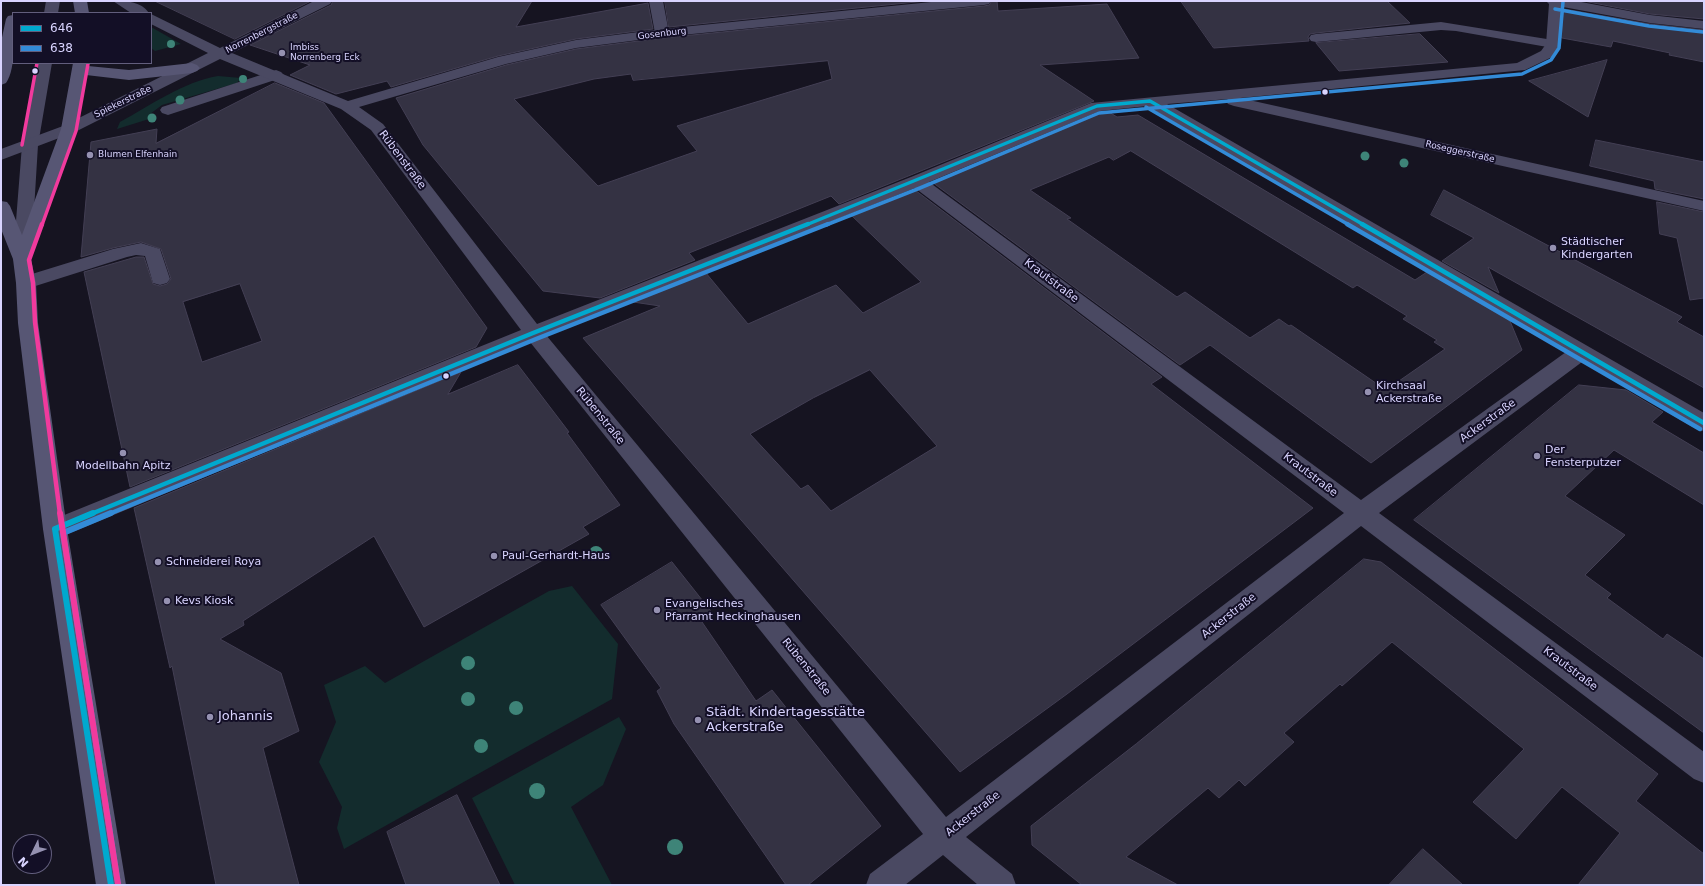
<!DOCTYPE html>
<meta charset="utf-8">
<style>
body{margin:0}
#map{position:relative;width:1705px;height:886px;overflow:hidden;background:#161421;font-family:"DejaVu Sans",sans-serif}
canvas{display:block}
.frame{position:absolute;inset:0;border:2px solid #d9d4ff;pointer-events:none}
.legend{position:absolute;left:12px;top:12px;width:140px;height:52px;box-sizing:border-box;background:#130f26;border:1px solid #625e7d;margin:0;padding:5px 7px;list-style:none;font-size:12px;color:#d9d4ff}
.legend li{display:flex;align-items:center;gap:8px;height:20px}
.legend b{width:20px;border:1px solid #625e7d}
.north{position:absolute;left:12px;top:834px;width:40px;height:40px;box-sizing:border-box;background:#130f26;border:1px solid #625e7d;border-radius:50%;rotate:227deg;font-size:11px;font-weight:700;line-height:16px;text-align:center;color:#d9d4ff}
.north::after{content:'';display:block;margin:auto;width:14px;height:18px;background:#9591b1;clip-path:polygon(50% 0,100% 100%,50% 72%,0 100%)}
</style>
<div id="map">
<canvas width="1705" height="886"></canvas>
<div class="frame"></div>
<ul class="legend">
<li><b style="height:5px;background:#00a9ce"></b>646</li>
<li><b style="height:5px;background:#338bd7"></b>638</li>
</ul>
<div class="north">N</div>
</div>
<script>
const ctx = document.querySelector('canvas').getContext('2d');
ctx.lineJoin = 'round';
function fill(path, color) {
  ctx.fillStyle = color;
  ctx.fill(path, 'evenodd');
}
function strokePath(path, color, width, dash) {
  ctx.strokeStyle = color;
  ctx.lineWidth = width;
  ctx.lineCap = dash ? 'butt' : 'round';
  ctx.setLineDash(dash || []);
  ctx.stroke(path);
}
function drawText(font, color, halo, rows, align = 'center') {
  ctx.font = font + ' "DejaVu Sans",sans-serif';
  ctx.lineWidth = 4;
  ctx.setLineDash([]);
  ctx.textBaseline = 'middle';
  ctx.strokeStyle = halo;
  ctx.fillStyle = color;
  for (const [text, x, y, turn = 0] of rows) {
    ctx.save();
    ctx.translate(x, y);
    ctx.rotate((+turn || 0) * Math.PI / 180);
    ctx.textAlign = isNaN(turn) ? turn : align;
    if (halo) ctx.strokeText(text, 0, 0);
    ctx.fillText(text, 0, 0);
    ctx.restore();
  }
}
fill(new Path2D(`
 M151,27L181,44L155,51L151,48Z
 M218,76L241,78L237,83L162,105L150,114L149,119L117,129L120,122C151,105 183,82 218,76Z
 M572,586L618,644L612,699L344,849L337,828L342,807L319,762L336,722L324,685L365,666L385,683L549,591Z
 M619,717L626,729L603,785L571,807L612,885H515L472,798Z`), '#132c2d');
const building = new Path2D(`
 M155,1H311L235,39Z
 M333,1H532L516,27L648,3L653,29L576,39L498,56L391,87L387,81L336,94L290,75L310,65L250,45L331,5Z
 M665,1H926L669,27Z
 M992,1H997L998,11L1107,4L1139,58L1040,65L1094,101L839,204L831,196L689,253L695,260L600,298L543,291L423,145L396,98L506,65L576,49L662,38L984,6L989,5ZM828,61L832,79L677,126L697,151L598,186L514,99L594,79L631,74L633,80Z
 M1181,1H1387L1410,23L1316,33L1310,34L1308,37L1309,41L1214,48Z
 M1584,1H1704V19L1650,14Z
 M1564,9L1650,24L1704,30V62L1669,55L1670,53L1613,41L1611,47L1562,38Z
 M1420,34L1448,62L1339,71L1316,43Z
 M1607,60L1588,117L1529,81Z
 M275,83L324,103L487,328L476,347L130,487L84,272L136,257H144L153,284L160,286L167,284L171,279L161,249L141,242L113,248L81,257L91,142L157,129L156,143ZM240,284L262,341L202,362L183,302Z
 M1100,112H1109L1117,117L1138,115L1415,280L1427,272L1510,321L1522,350L1371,463L1210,345L1180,365L932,182ZM1131,151L1353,288L1357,285L1407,316L1403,319L1437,340L1434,342L1445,349L1386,390L1291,325L1289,326L1279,319L1250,338L1185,292L1177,297L1067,219L1071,218L1030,190L1109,157L1113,160Z
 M1596,140L1704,162V199L1655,189L1654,181L1590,166Z
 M915,190L1162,377L1151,384L1313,508L1067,694L960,772L583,338L660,306L633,302L706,273L748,324L836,285L863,313L921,282L851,215ZM870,370L937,446L831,511L808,485L801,489L750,434L813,398Z
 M1444,190L1682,317L1677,322L1704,337V388L1488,267L1499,293L1442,261L1474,238L1431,215Z
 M1657,202L1704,212V298L1690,300L1677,238L1660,234Z
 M518,365L569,432L567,433L620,505L583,527L589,534L424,627L374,536L243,621L244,625L220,639L281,673L299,731L263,748L299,885H216L172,666L170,668L134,508L461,372L448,394Z
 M1579,385L1626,390L1663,412L1652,422L1704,453V505L1614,450L1565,496L1625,535L1585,575L1611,594L1607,598L1663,639L1667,634L1704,659V733L1414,520Z
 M1364,559L1381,562L1658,774L1636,801L1704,854V885H1578L1620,833L1562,787L1516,839L1473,802L1524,749L1392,642L1342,686L1340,684L1284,733L1294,742L1245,786L1239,780L1219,798L1208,788L1126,857L1178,885H1082L1032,845L1031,826L1136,744Z
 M672,562L714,615L702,622L756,701L772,690L881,826L808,885H786L674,724L657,691L661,688L601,605Z
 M457,795L500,885H406L387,832Z
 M1423,849L1463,885H1389Z`);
fill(building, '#343243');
strokePath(building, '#433f54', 1);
fill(new Path2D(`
 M46,1H60L58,13H44Z
 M649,1H663L669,33L667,36H657L655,33Z
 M1441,22L1553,40L1558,41L1560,44L1558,47L1553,48L1456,31L1441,30L1316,42L1311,41L1309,38L1311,35L1316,34Z
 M36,63H52L38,145L31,259L29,263L22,265L15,263L13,259L22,145Z
 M276,70L281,72L284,75L281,78L174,113L168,115L162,113L160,110L162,107Z
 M141,243L160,249L170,279L167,283L160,285L153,283L145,256L136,255L127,257L26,289L19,288L16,283L19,278L113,249Z`), '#4a4962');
fill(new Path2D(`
 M113,1C126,1 141,1 149,13H131Z
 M314,1H332L330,4L232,53L348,101L498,57L576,40L662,29L941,1H991L989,4L984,5L662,37L576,48L506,64L359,107L383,124L537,324L911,177L1091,103L1517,63L1541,51L1546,44L1549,4L1546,1H1576L1650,15L1704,21V29L1650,23L1563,7L1560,44L1552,57L1525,70L1240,98L1704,201V211L1234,106L1228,104L1226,101L1228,99L1167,104L1704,413V431L1696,429L1582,362L1379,513L1704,752V783L1694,779L1361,526L966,837L1012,874L1016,885H978L943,855L905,885H866L870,874L923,834L530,342L63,536L55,539L47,536L43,529L47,522L521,330L371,130L341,109L220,59L75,132L1,160V149L63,126L208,53L151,24V14L220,48ZM1147,106L1566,352L1361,500L929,182L1100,111ZM915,188L1344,513L946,817L546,335Z`), '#4a4962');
fill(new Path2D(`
 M73,1H87L89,13H75Z
 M13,15C13,33 17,68 6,83L1,85V42L6,19L8,16Z
 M73,63H89L88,66L129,70L192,63L197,65L200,68L197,71L192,73L129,80L86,75L77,129L31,259L36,283L38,323L67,529L126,885H96L43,529L18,323L16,283L13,259L1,229V201L7,202L10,206L22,235L61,129Z`), '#575674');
strokePath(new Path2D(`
 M1150,101L1364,225
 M806,225L1097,106L1150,101`), '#00a9ce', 3.5);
strokePath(new Path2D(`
 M1362,224L1704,423
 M91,514L533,333L808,224`), '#00a9ce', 4.5);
strokePath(new Path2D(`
 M55,529L93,513
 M55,529L111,885`), '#00a9ce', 6);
strokePath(new Path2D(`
 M1555,9L1649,26L1703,32
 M1146,107L1349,225
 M826,225L920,188L1099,113L1522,74L1551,60L1559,48L1563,2`), '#338bd7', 3.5);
strokePath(new Path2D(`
 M1347,224L1700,429
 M109,514L536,339L828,224`), '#338bd7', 4.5);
strokePath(new Path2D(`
 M111,513L63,533L118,884`), '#338bd7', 6);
strokePath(new Path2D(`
 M22,145L37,63
 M42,225L76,131L88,64`), '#f13a9d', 3.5);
strokePath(new Path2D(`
 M42,224L29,260L33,283L35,322L60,514`), '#f13a9d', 4.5);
strokePath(new Path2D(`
 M60,513L118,884`), '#f13a9d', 6);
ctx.fillStyle = '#3e8478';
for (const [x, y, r] of [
 [171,44,4],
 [243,79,4],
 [180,100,4.5],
 [152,118,4.5],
 [1365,156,4.5],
 [1404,163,4.5],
 [596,553,7],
 [468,663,7],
 [468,699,7],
 [516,708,7],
 [481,746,7],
 [537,791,8],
 [675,847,8]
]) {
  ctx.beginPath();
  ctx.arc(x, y, r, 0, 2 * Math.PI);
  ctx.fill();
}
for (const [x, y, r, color] of [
 [282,53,4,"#9591b1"],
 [35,71,3.5,"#d9d4ff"],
 [1325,92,3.5,"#d9d4ff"],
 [90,155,4,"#9591b1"],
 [1553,248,4,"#9591b1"],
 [446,376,3.5,"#d9d4ff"],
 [1368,392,4,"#9591b1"],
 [123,453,4,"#9591b1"],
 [1537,456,4,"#9591b1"],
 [494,556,4,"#9591b1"],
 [158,562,4,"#9591b1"],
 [167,601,4,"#9591b1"],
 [657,610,4,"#9591b1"],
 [210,717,4,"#9591b1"],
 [698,720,4,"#9591b1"]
]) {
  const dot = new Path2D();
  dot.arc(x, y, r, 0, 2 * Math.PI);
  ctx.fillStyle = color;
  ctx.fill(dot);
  strokePath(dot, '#130f26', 1.5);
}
drawText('9px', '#d9d4ff', '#130f26', [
 ["Norrenbergstraße",262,33,-27],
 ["Gosenburg",662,34,-7],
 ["Spiekerstraße",123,102,-26],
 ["Roseggerstraße",1460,152,13]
]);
drawText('9px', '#d9d4ff', '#130f26', [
 ["Imbiss",290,48],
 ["Norrenberg Eck",290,58],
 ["Blumen Elfenhain",98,155]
], 'left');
drawText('11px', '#d9d4ff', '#130f26', [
 ["Rübenstraße",402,160,53],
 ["Krautstraße",1051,281,37],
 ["Rübenstraße",600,416,51],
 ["Ackerstraße",1488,421,-36],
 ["Krautstraße",1310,475,37],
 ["Ackerstraße",1229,616,-38],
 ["Rübenstraße",806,667,51],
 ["Krautstraße",1570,669,37],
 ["Ackerstraße",973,814,-38]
]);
drawText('11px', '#d9d4ff', '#130f26', [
 ["Städtischer",1561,242],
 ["Kindergarten",1561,255],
 ["Kirchsaal",1376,386],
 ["Ackerstraße",1376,399],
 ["Der",1545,450],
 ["Fensterputzer",1545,463],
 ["Modellbahn Apitz",123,466,"center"],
 ["Paul-Gerhardt-Haus",502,556],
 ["Schneiderei Roya",166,562],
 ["Kevs Kiosk",175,601],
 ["Evangelisches",665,604],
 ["Pfarramt Heckinghausen",665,617]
], 'left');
drawText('13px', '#d9d4ff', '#130f26', [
 ["Städt. Kindertagesstätte",706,713],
 ["Ackerstraße",706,728],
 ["Johannis",218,717]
], 'left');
</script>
